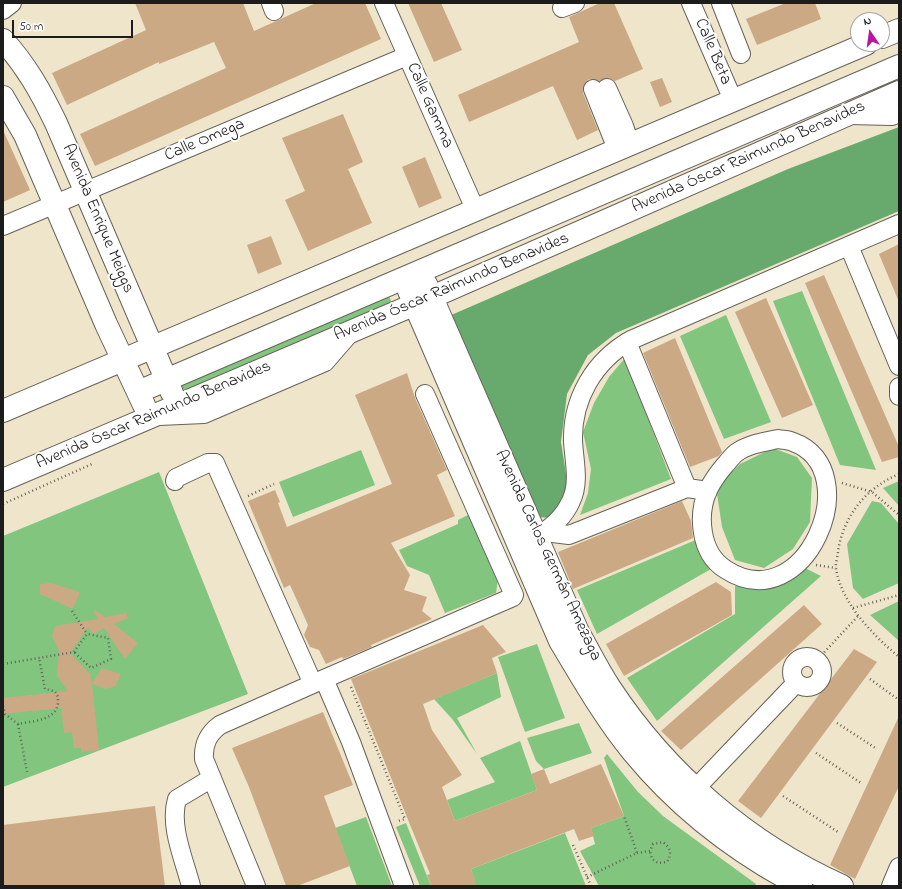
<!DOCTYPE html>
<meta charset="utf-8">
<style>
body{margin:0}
#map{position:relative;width:902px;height:889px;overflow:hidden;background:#efe5ca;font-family:"Indie Flower",sans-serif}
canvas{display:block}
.frame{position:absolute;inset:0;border:4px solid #1c1c1c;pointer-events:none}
.north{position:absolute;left:850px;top:12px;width:40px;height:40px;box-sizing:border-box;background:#fff;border:1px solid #a4a4a4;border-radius:50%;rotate:347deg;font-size:11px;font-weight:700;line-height:16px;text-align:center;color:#1c1c1c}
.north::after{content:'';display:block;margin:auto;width:14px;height:18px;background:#b5179e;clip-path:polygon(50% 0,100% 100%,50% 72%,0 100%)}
.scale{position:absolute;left:12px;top:20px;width:121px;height:18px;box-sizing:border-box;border:2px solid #1c1c1c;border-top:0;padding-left:5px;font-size:12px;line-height:14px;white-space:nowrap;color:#1c1c1c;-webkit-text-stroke:3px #fff;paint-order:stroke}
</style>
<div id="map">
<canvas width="902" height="889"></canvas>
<div class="frame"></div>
<div class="north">N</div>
<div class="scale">50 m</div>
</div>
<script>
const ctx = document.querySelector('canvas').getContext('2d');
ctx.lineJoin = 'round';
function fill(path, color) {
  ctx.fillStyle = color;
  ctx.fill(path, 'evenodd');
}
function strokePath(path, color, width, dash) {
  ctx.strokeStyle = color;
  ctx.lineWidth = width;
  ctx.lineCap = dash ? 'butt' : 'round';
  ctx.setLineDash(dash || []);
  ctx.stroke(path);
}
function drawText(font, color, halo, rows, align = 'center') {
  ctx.font = font + ' "Indie Flower",sans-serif';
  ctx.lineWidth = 4;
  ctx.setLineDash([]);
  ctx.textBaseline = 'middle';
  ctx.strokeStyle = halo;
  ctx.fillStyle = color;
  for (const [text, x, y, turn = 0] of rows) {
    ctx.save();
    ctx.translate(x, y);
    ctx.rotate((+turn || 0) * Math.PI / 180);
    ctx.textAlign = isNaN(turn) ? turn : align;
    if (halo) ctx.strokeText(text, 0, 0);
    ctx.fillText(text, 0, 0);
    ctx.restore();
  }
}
fill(new Path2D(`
 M802,291L876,470L840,465L773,301Z
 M387,292L392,303L185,392L179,382Z
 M726,315L771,422L724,439L680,336Z
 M625,358L671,479L580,515L588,493L591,469L583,432L594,403L609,377Z
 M773,448L797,457L812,478L810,522L793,549L764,568L735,560L722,527L716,487L740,464Z
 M361,450L375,485L293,517L279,482Z
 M159,472L248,694L3,787V536Z
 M899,481V506L883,488Z
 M872,501L881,503L899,524V583L863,599L853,588L847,544Z
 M470,514L498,579L496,593L445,613L429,575L407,566L399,550L458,524V520Z
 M698,539L711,569L597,634L577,590Z
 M805,568L821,576L657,721L627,678L735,614V586L751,587Z
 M899,601V641L870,615Z
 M537,644L565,718L525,732L498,657Z
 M497,673L501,697L457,718L477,754L453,720L434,699Z
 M579,723L592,753L544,769L536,761L527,738Z
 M520,741L537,790L455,821L447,800L495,782L480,758Z
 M607,754L638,792L663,816L756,884L755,886H599L580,851L595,844L591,828L624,816L604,758Z
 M366,817L392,886H357L335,828Z
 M406,823L431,886H420L396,827Z
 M565,833L586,886H476L471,869Z`), '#81c57f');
fill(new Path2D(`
 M899,127V211L616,333L588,355L567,394L561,442L568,487L561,506L550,518L539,517L449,316L788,169Z`), '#68aa6e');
fill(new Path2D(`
 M135,3H243L254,31L316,3H365L381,39L95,166L80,134L226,68L214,42L159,64V62L67,105L52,73L146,30Z
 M408,3H441L462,50L434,62Z
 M600,3H614L643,69L615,81L608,78L600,81L589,79L585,83L583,93L598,130L577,140L553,86L469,122L458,95L579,42L569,17Z
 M786,3H815L821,19L757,45L746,19Z
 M662,78L672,102L660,107L650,82Z
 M343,114L363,162L348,169L372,223L308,251L285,200L305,191L282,138Z
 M3,130L30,190L3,202Z
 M425,157L442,198L419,208L402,167Z
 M271,236L282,264L258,274L247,245Z
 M899,244V302L879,254Z
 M824,275L899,447V457L882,462L805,283Z
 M766,298L813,405L782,418L735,312Z
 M675,338L722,452L719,456L690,467L643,353Z
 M407,373L415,398L447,470L437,475L455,516L391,543L410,575L404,590L427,597L422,611L432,619L371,645L372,647L343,659L342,657L326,664L319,650L310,647L304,635L308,625L290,585L284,588L248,501L275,490L280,502L278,503L287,527L392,484L355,395Z
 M682,501L691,521L693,538L573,589L558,552Z
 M716,582L731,592L732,615L624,676L606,644Z
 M51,583L80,592L73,609L40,594V584Z
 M804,605L822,624L681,750L661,731Z
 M95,610L105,617L126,613L128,618L114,624L138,643L125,659L104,628L93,634L88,627L70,653L90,674L92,683L102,668L121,674L116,686L106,689L92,684L99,750L81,752V748H74L72,732L64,733L61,708L3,714V698L68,691L57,676L59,651L52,636L55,626L98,619L93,611Z
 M483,625L506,652L492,658L497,673L423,704L432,730L462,775L442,787L455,821L537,790L531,774L544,769L550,784L601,764L624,816L591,828L594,836L579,841L574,829L471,869L477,886H431L427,875L430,874L351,679Z
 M854,649L877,662L761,818L738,801Z
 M323,712L353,785L324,796L350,866L297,886H286L249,787L232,748Z
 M899,716V786L855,879L830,865Z
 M155,806L165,886H3V825Z`), '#cba984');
const minor = new Path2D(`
 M271,3L274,11
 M384,3L475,209
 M691,3L733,100
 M721,3L741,54
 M562,8L575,3
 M3,10L12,3
 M607,88L624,126L630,144
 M593,89L617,149
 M849,115L892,116L899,113
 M3,226L407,56
 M849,246L899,366
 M627,342L687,488
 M899,387V396
 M159,416L204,414L325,362L351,332
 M778,439C783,440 789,440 793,442C869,469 805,622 725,569C700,553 697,515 708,490C713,480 719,472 725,465C729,461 732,456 736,453C748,444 764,442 778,439Z
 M175,481L176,478L208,463H215L313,684
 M545,532L569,535L687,488L708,491
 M536,538C551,527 563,519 571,501C580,482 574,461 573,441C572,399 594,361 631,340L899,224
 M792 672a15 15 0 1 1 30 0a15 15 0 1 1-30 0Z
 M696,788L796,683
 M191,886C184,859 169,826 177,799L212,778
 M256,886L204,759C203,744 208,734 220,725L324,679
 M404,886L351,742L324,679L513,597L514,595L425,394
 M891,886L899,867`);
const major = new Path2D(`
 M882,37L899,30
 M3,40C26,65 41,92 56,123L172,393
 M3,97L25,135L106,324L144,405
 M426,284L578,632C589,651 598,670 610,688C666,773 748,844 842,886
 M409,291L560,641C583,679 605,718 633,752C679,808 738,853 801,886
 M138,392L899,66
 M3,411L866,44
 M3,480L432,297L899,92`);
strokePath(minor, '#666259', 20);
strokePath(major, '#666259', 24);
strokePath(new Path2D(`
 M899,474C866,488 844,515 838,551C838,556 835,564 836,569C842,604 873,635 899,657
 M842,483L872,492L899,515
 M248,496L274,484
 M3,504L92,464
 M816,565L836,568
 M853,608L899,595
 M72,611L87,634
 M816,661L859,615
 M3,664L74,652L87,634L108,638L111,659L91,668L74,652
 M870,679L899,700
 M351,687L405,819L398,821
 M3,706L5,714L18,724C32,721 56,721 58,703C58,698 58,694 54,691L45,689L39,658
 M837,723L877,749
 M18,724L27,772
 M816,753L861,783
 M783,796L838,832
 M573,845L591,886
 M637,853L650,851L653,844L663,842C671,849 672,853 667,862L658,863L652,859L650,851
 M587,877L637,853L624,816`), '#666259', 2.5, [1, 3]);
strokePath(minor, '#fff', 18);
strokePath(major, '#fff', 22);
drawText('17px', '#1c1c1c', '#fff', [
 ["Calle Beta",712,52,67],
 ["Calle Gamma",429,106,66],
 ["Calle Omega",205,141,-23],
 ["Avenida Óscar Raimundo Benavides",749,158,-24],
 ["Avenida Enrique Meiggs",97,219,67],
 ["Avenida Óscar Raimundo Benavides",452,288,-23],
 ["Avenida Óscar Raimundo Benavides",154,416,-23],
 ["Avenida Carlos Germán Amezaga",547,556,65]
]);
</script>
